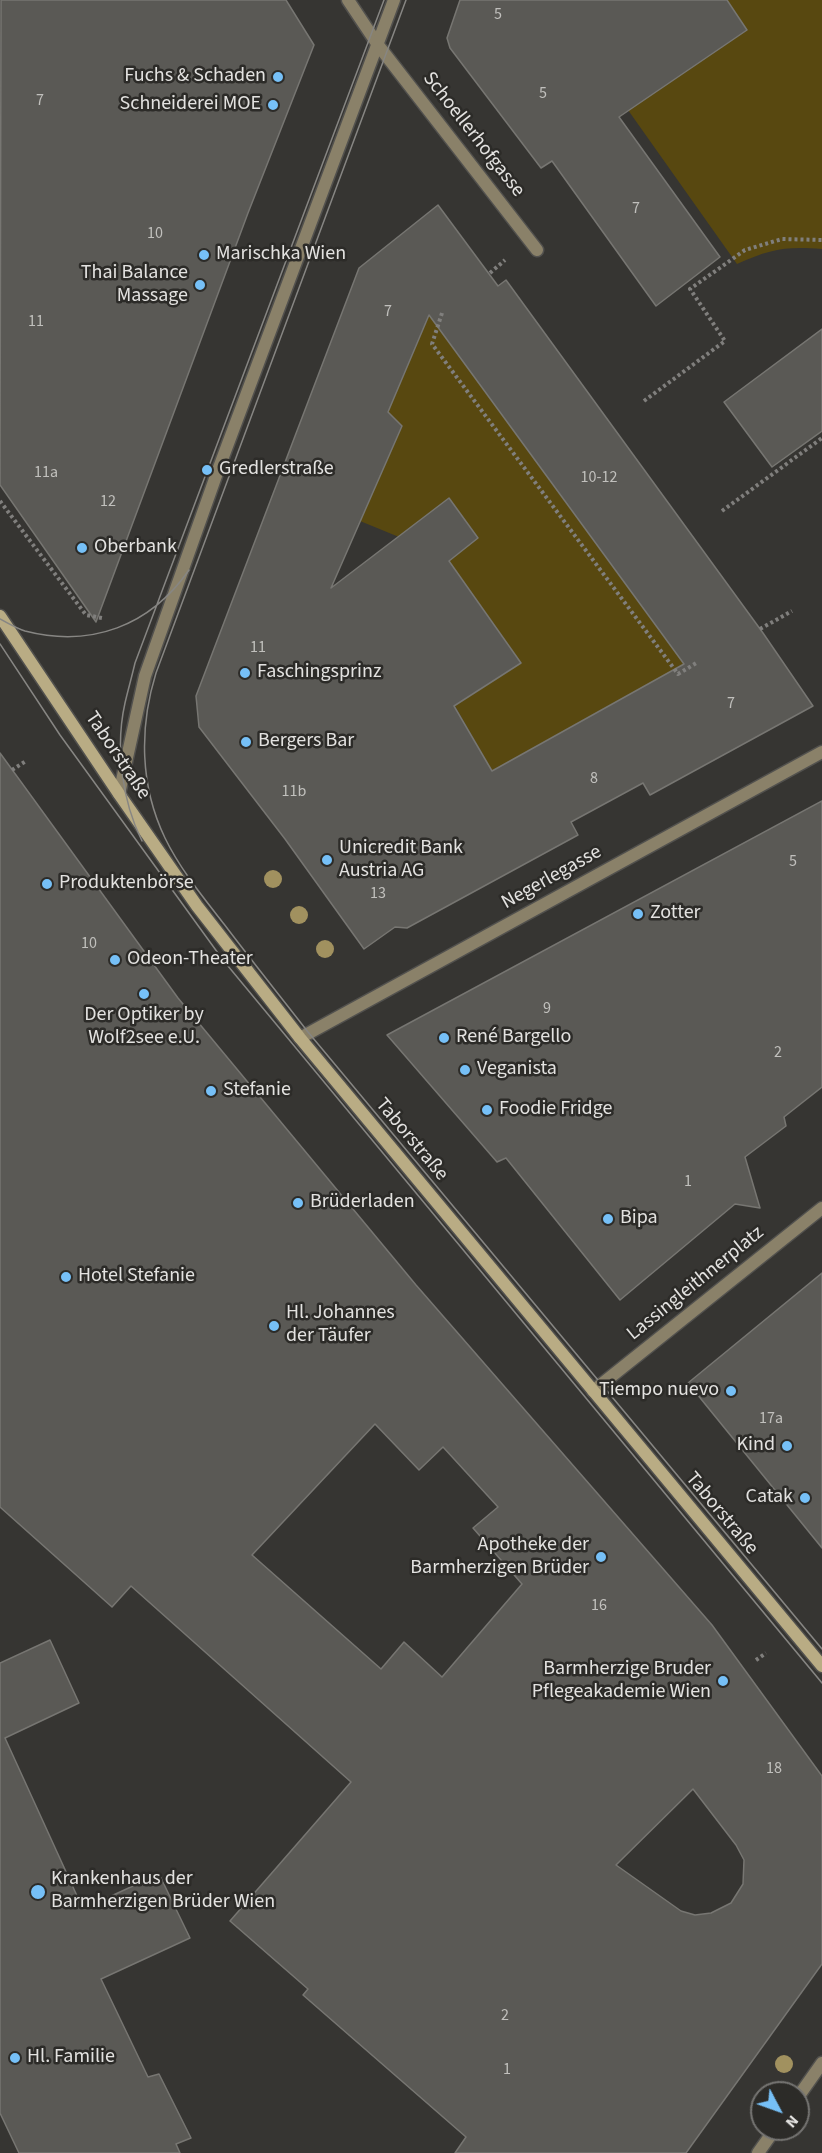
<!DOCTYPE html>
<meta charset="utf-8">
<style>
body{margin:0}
#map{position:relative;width:822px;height:2153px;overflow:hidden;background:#363532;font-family:"Source Sans 3",sans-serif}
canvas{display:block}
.north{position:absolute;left:750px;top:2081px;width:60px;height:60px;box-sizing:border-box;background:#2c2b28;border:2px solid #757472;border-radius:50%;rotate:131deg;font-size:16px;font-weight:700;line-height:24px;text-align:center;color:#e3e2e0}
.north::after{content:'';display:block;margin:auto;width:21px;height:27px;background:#76c0f7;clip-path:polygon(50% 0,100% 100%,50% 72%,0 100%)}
</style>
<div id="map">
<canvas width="822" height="2153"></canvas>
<div class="north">N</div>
</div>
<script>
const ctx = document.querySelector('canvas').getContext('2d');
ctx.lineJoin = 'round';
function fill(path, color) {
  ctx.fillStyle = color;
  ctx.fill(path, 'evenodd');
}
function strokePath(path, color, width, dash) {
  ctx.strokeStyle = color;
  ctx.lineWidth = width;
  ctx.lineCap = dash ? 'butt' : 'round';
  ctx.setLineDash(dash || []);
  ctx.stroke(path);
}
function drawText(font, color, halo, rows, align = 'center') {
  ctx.font = font + ' "Source Sans 3",sans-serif';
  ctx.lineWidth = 5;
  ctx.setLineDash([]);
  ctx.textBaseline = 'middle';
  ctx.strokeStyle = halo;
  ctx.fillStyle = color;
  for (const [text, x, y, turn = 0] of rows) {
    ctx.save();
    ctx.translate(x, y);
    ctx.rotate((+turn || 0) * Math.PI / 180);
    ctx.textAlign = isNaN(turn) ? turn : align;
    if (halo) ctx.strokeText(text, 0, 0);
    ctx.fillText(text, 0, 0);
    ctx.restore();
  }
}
fill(new Path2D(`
 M727,0H822V249C786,246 770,249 737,264L628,110Z
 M437,307L438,327L675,652L706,672L619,700L540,744L499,783L455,706L521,663L449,561L478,537L449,499L399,537L360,521L402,426L388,412L429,316Z`), '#584810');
const building = new Path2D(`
 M1,0H286L314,45L248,213L96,622L0,485Z
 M460,0H727L747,30L619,117L720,257L656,306L552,161L541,168L450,48L447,38Z
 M438,205L498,286L506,280L763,633L813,706L650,795L643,783L571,822L578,835L407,928L395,927L364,949L285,839L199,727L196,696L359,268ZM429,315L684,664L492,771L454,706L521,663L449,561L478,538L449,498L331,588L402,426L388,412Z
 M822,329V431L772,467L724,402Z
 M0,753L178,998L416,1285L712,1625L822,1776V1964L686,2153H455L466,2137L303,1995L308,1989L230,1921L351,1782L131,1586L112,1607L0,1507ZM375,1424L419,1470L443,1447L498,1507L473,1528L522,1584L442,1677L404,1642L381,1669L252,1555ZM693,1789L736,1845L744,1860L743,1884L731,1903L711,1913L695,1915L681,1911L616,1865Z
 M822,801V1087L784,1117L786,1126L745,1157L760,1208L735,1204L620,1300L506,1158L497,1162L387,1035Z
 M822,1273V1548L688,1383Z
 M50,1640L79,1703L5,1738L83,1909L159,1874L190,1938L101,1979L148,2077L159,2074L191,2138L176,2144L180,2153H19L0,2113V1663Z`);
fill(building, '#5a5955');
strokePath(building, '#777672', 1.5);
const service = new Path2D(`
 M348,0L378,45`);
const minor = new Path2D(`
 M378,45L537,250
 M300,1038L822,752
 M593,1391L822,1208
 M798,2097L822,2063
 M758,2153L775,2129`);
const tertiary = new Path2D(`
 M119,794L145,676L217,473L394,0`);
const secondary = new Path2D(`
 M0,616L119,794L197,906L300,1038L822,1666`);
strokePath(service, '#52514e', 15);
strokePath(minor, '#52514e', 15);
strokePath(tertiary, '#52514e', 15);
strokePath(secondary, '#52514e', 15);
strokePath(new Path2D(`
 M490,273L505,260
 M442,313L432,344L678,674L698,662
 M644,401L725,341L690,289L745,250L782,239L822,240
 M0,501L86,615L102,618
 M722,511L822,438
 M760,629L792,611
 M12,770L26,761
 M756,1660L766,1653`), '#807f7d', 4, [3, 3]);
strokePath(service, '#8a8169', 12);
strokePath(minor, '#8a8169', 12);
strokePath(tertiary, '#8a8169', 12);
strokePath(secondary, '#b9ac84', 12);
strokePath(new Path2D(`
 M406,0L156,673C139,728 140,786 165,838C180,869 203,897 224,924C252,961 280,996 308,1032L822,1649
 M0,619C8,623 16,628 25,631C91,648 150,626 189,570
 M0,644L60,735L223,960L822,1683
 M142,841C122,801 115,747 125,703C128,690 132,676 135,663L384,0`), '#878683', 1.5);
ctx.fillStyle = '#a1915f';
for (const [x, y] of [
 [273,879],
 [299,915],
 [325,949],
 [784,2064]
]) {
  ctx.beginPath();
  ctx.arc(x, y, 9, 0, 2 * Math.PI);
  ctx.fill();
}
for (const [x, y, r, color] of [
 [278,77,6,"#76c0f7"],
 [273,105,6,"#76c0f7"],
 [204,255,6,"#76c0f7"],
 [200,285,6,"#76c0f7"],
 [207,470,6,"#76c0f7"],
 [82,548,6,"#76c0f7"],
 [245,673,6,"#76c0f7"],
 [246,742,6,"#76c0f7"],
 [327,860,6,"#76c0f7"],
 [47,884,6,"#76c0f7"],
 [638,914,6,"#76c0f7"],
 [115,960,6,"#76c0f7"],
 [144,994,6,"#76c0f7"],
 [444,1038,6,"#76c0f7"],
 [465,1070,6,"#76c0f7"],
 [211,1091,6,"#76c0f7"],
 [487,1110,6,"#76c0f7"],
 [298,1203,6,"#76c0f7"],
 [608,1219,6,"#76c0f7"],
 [66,1277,6,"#76c0f7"],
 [274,1326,6,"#76c0f7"],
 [731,1391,6,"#76c0f7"],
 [787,1446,6,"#76c0f7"],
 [805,1498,6,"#76c0f7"],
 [601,1557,6,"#76c0f7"],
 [723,1681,6,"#76c0f7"],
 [38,1892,8,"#76c0f7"],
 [15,2058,6,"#76c0f7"]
]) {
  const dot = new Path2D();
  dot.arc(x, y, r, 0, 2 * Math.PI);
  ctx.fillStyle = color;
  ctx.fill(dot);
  strokePath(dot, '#2c2b28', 2);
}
drawText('16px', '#c1c0bd', null, [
 ["5",498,15],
 ["5",543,94],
 ["7",40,101],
 ["7",636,209],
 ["10",155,234],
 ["7",388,312],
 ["11",36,322],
 ["11a",46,473],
 ["10-12",599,478],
 ["12",108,502],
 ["11",258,648],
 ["7",731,704],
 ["8",594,779],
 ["11b",294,792],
 ["5",793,862],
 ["13",378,894],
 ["10",89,944],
 ["9",547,1009],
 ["2",778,1053],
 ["1",688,1182],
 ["17a",771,1419],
 ["16",599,1606],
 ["18",774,1769],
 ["2",505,2016],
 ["1",507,2070]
]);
drawText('20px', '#e3e2e0', '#2c2b28', [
 ["Fuchs & Schaden",266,77,"right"],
 ["Schneiderei MOE",261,105,"right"],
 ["Marischka Wien",216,255],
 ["Thai Balance",188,274,"right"],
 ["Massage",188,297,"right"],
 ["Gredlerstraße",219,470],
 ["Oberbank",94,548],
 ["Faschingsprinz",257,673],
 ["Bergers Bar",258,742],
 ["Unicredit Bank",339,849],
 ["Austria AG",339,872],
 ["Produktenbörse",59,884],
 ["Zotter",650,914],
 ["Odeon-Theater",127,960],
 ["Der Optiker by",144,1016,"center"],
 ["Wolf2see e.U.",144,1039,"center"],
 ["René Bargello",456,1038],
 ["Veganista",477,1070],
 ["Stefanie",223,1091],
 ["Foodie Fridge",499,1110],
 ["Brüderladen",310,1203],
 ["Bipa",620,1219],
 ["Hotel Stefanie",78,1277],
 ["Hl. Johannes",286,1314],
 ["der Täufer",286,1337],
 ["Tiempo nuevo",719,1391,"right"],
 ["Kind",775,1446,"right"],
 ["Catak",793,1498,"right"],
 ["Apotheke der",589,1546,"right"],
 ["Barmherzigen Brüder",589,1569,"right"],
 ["Barmherzige Bruder",711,1670,"right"],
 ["Pflegeakademie Wien",711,1693,"right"],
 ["Krankenhaus der",51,1880],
 ["Barmherzigen Brüder Wien",51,1903],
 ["Hl. Familie",27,2058]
], 'left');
drawText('20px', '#e3e2e0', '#2c2b28', [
 ["Schoellerhofgasse",473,135,52],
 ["Taborstraße",117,756,56],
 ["Negerlegasse",552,878,-29],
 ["Taborstraße",411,1140,50],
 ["Lassingleithnerplatz",696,1284,-39],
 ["Taborstraße",721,1514,50]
]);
</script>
